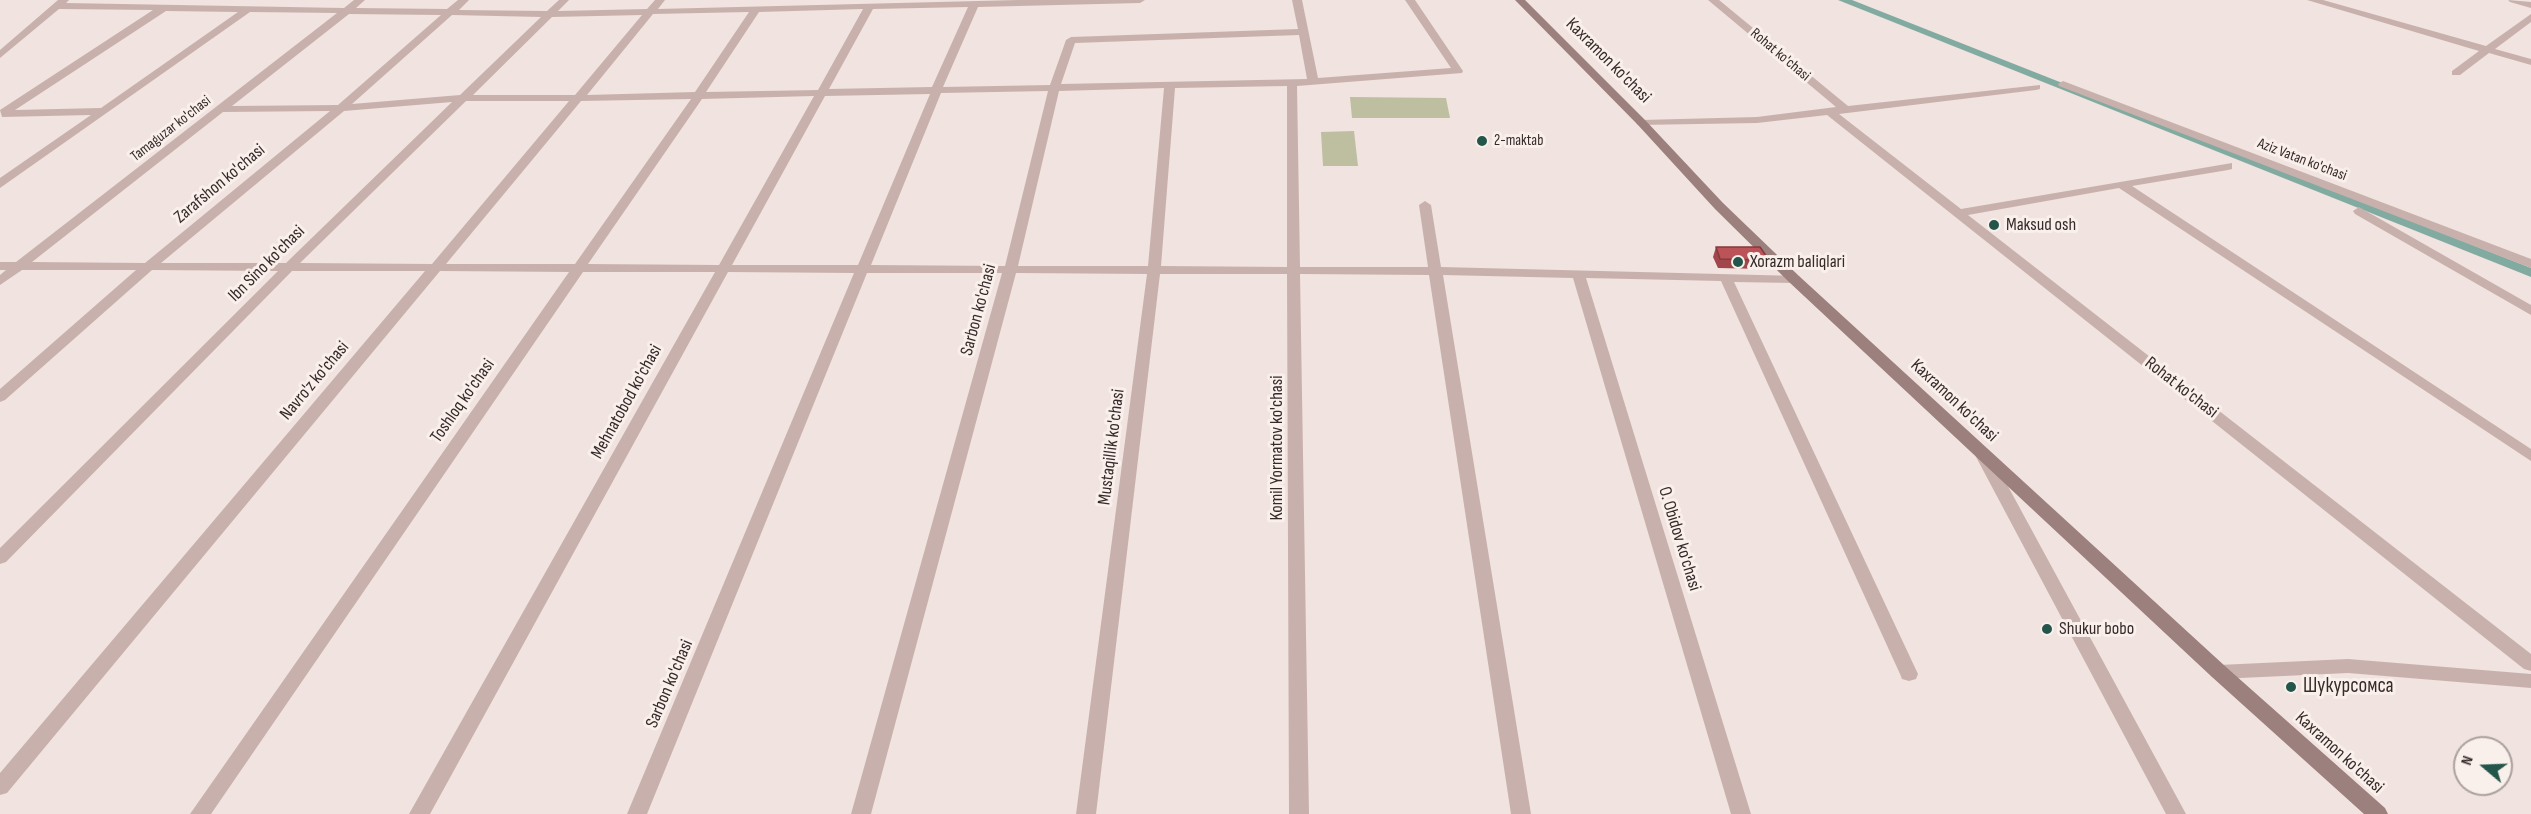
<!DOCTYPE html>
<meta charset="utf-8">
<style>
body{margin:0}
#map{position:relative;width:2531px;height:814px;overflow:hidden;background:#f1e3df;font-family:"Sofia Sans Condensed",sans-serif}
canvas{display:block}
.north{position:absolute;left:2453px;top:736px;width:60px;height:60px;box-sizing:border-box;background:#f9efeb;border:2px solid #aba19e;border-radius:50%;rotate:289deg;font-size:16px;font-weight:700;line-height:24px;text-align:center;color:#372b2a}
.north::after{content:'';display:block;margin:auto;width:21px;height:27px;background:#23554a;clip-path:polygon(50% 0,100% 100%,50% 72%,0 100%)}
</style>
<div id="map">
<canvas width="2531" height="814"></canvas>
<div class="north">N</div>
</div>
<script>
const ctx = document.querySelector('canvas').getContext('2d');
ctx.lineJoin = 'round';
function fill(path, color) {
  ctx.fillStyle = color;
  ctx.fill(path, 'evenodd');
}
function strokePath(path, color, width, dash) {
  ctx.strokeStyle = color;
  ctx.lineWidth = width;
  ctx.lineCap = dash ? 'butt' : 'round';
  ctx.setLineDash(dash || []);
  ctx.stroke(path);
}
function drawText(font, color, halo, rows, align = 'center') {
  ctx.font = font + ' "Sofia Sans Condensed",sans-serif';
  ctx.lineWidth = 6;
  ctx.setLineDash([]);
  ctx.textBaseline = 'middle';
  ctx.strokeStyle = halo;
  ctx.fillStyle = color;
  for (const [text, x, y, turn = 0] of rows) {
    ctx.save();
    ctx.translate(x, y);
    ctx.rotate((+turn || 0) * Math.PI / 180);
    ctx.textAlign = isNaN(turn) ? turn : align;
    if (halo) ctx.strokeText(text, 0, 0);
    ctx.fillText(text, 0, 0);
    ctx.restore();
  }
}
fill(new Path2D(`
 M1350,97L1446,98L1450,118H1352Z
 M1354,131L1358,166H1323L1321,132Z`), '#bdbfa0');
fill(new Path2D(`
 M1838,0H1852L2531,268V277Z`), '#81aba1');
fill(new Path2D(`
 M58,0H69L66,3L344,8L354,0H365L356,8L447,9L458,0H469L459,10L547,11L559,0H569L558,11L647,9L655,0H665L658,9L1018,0H1145L1140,3L978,7L943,87L1050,85L1066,40L1071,37L1298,29L1292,0H1302L1318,78L1451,68L1405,0H1415L1463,71L1462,73L1297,86L1300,267H1428L1419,205L1425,201L1431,205L1441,267L1799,276L1801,279L1794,283L1734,282L1918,674L1916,679L1909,681L1902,679L1900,674L1721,281L1586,278L1751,814H1731L1573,278L1443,275L1531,814H1511L1429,275L1300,274L1309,814H1289L1287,274H1160L1096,814H1076L1147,274L1016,273L871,814H851L1002,273H867L647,814H627L854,273L728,272L430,814H409L715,272H583L211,814H190L569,272L440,271L7,793L0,795V773L425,271H292L6,562L0,564V548L278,271L152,270L5,400L0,402V389L136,270H22L0,285V275L6,270H0V262H16L337,13L250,12L0,188V178L91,115L2,117L0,110L153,10L59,9L0,58V50ZM968,7L932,87L829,89L873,9ZM863,9L818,90L706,92L759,12ZM166,11L238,12L101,108L15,110ZM749,12L695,92L587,95L653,14ZM349,14L441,15L338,105L232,106ZM452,15L541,17L460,95L352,104ZM642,15L575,95H473L552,17ZM1299,35L1307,79L1061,84L1075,43ZM1287,86V267L1161,266L1175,88ZM1164,88L1148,266H1018L1059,91ZM1048,91L1005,266L871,265L941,93ZM930,94L858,265H732L825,96ZM814,96L719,265L588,264L702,99ZM691,99L575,264H446L581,101ZM466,101H569L432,264L300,263ZM452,102L286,263H161L344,111ZM330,111L145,263L32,262L223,112Z
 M1708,0H1719L1848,106L2040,85V89L2036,90L1839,114L1961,209L2232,163V169L2228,170L2132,186L2531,449V461L2119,188L1968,215L2531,654V671L2524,669L1827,115L1757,123L1638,125L1636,123L1642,120L1757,117L1836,107Z
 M2307,0H2323L2486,46L2531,14V22L2495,49L2531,59V65L2489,53L2460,75H2452V71L2479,51Z
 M2508,0L2531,2V8L2510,2Z
 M2063,81L2531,259V268L2059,86L2058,84Z
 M2359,207L2531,305V315L2355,214L2353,211Z
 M1983,450L1991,455L2186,814H2166L1975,455Z
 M2348,659L2531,674V688L2348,673L2219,679L2212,677L2210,672L2212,667L2219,665Z`), '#c8b1ac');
fill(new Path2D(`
 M1515,0H1525L1646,121L1723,203L1799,276L2226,667L2385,808L2388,814H2364L2212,677L1789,282L1715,209L1638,125Z`), '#9c807d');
fill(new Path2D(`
 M1716,247L1769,260L1766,269L1718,268L1713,257Z`), '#a1474c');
const building = new Path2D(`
 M1716,247H1760L1769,260L1720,259Z`);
fill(building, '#bb5358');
strokePath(building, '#833a3e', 1.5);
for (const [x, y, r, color] of [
 [1482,141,6,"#23554a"],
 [1994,225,6,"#23554a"],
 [1738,262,6,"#23554a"],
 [2047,629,6,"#23554a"],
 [2291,687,6,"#23554a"]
]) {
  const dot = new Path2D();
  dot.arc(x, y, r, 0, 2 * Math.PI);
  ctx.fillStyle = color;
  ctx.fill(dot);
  strokePath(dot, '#f9efeb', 2);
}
drawText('15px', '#372b2a', '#f9efeb', [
 ["Rohat ko'chasi",1780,55,40],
 ["Tamaguzar ko'chasi",171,129,-38],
 ["Aziz Vatan ko'chasi",2302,160,21]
]);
drawText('15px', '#372b2a', '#f9efeb', [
 ["2-maktab",1494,141]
], 'left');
drawText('18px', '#372b2a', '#f9efeb', [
 ["Kaxramon ko'chasi",1608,61,45],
 ["Zarafshon ko'chasi",220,184,-40],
 ["Ibn Sino ko'chasi",267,264,-45],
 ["Sarbon ko'chasi",979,310,-75],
 ["Navro'z ko'chasi",315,381,-50],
 ["Rohat ko'chasi",2181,388,38],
 ["Toshloq ko'chasi",463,401,-55],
 ["Kaxramon ko'chasi",1954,401,43],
 ["Mehnatobod ko'chasi",627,402,-61],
 ["Mustaqillik ko'chasi",1112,447,-83],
 ["Komil Yormatov ko'chasi",1277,448,-90],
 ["O. Obidov ko'chasi",1679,539,73],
 ["Sarbon ko'chasi",670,684,-67],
 ["Kaxramon ko'chasi",2339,753,42]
]);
drawText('18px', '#372b2a', '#f9efeb', [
 ["Maksud osh",2006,225],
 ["Xorazm baliqlari",1750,262],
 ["Shukur bobo",2059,629]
], 'left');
drawText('21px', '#372b2a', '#f9efeb', [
 ["Шукурсомса",2303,687]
], 'left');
</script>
